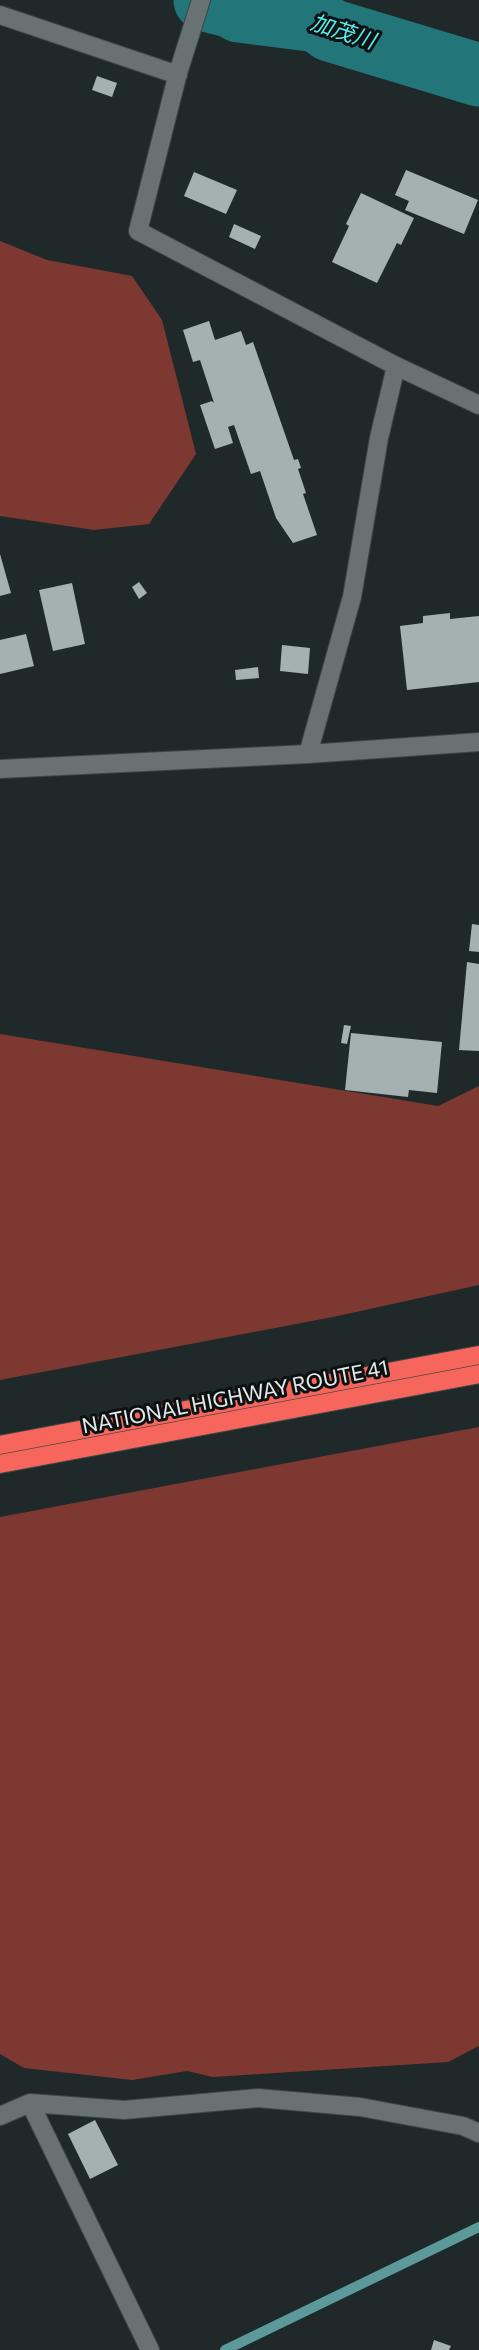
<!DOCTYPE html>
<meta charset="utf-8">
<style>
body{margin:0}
canvas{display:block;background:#20292a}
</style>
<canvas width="479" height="2350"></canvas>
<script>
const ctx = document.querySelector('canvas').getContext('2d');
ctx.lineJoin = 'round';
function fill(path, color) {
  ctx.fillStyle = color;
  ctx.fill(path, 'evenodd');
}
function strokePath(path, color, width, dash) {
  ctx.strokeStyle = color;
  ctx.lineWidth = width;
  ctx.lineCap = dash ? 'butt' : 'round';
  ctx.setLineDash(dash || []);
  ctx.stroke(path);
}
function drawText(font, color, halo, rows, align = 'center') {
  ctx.font = font + ' Commissioner,"Noto Sans JP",sans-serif';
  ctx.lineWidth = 6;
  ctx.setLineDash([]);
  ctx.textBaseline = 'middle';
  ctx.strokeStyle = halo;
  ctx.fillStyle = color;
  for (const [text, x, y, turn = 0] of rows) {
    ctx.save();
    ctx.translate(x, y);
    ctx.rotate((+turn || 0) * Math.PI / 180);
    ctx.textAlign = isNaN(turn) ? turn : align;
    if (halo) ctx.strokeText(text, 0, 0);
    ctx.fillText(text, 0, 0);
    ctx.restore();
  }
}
fill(new Path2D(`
 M0,241L47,260L132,276L162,320L196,454L149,524L94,530L0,516Z
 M0,1034L438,1106L479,1086V1285L333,1317L0,1380Z
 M479,1427V2046L448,2062L213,2077L187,2071L132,2080L24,2068L0,2054V1517Z`), '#7d3832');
strokePath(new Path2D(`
 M225,2350L479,2227`), '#5c999b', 10);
strokePath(new Path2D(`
 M205,0L233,7L239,11L318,21L330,30L479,75`), '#227679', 63);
fill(new Path2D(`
 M97,76L117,83L112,97L92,90Z
 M406,170L478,200L464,234L405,210L409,201L395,195Z
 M194,172L237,190L226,214L184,196Z
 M361,193L414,218L401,245L397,243L377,283L332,262L349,226L346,224Z
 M234,224L261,236L255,249L229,237Z
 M209,321L215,340L241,331L246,345L253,342L294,460L298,459L301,468L298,469L306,493L303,494L317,535L293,543L276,518L260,471L251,474L234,425L228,427L233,443L215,449L200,405L212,401L214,403L200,360L193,362L183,330Z
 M0,554L11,593L0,596Z
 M139,582L147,593L139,599L132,587Z
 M72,583L85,644L53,651L39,590Z
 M450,613V619L479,616V682L407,690L400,626L423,623V616Z
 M26,634L34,666L0,674V640Z
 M282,645L310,648L308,674L280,671Z
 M258,667L259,678L236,680L235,670Z
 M472,924L479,925V952L469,951Z
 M467,962L479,964V1051L459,1050Z
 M344,1025L351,1026L347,1044L341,1043Z
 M351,1033L442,1042L437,1093L409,1090L408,1097L345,1090Z
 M95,2120L118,2165L90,2179L68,2134Z
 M434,2340L451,2346L449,2350H431Z`), '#a5b0b1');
const street = new Path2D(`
 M201,0L178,73L138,231L396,366L479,405
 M0,15L178,75
 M308,754L352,597L379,438L396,366
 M30,2103L150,2350
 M0,2116L30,2103L124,2110L258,2098L360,2107L463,2126L479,2133`);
const secondary = new Path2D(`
 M0,769L308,754L479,742`);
const highway = new Path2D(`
 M0,1445L479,1355
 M0,1464L479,1374`);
strokePath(street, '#3e4646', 20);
strokePath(secondary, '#3e4646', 20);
strokePath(highway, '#3e4646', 20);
strokePath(street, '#687273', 18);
strokePath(secondary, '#687273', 18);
strokePath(highway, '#f7665c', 18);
drawText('21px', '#e4eaea', '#0d1111', [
 ["NATIONAL HIGHWAY ROUTE 41",235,1397,-11]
]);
drawText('italic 22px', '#53edf2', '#0d1111', [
 ["加茂川",343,32,18]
]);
</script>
